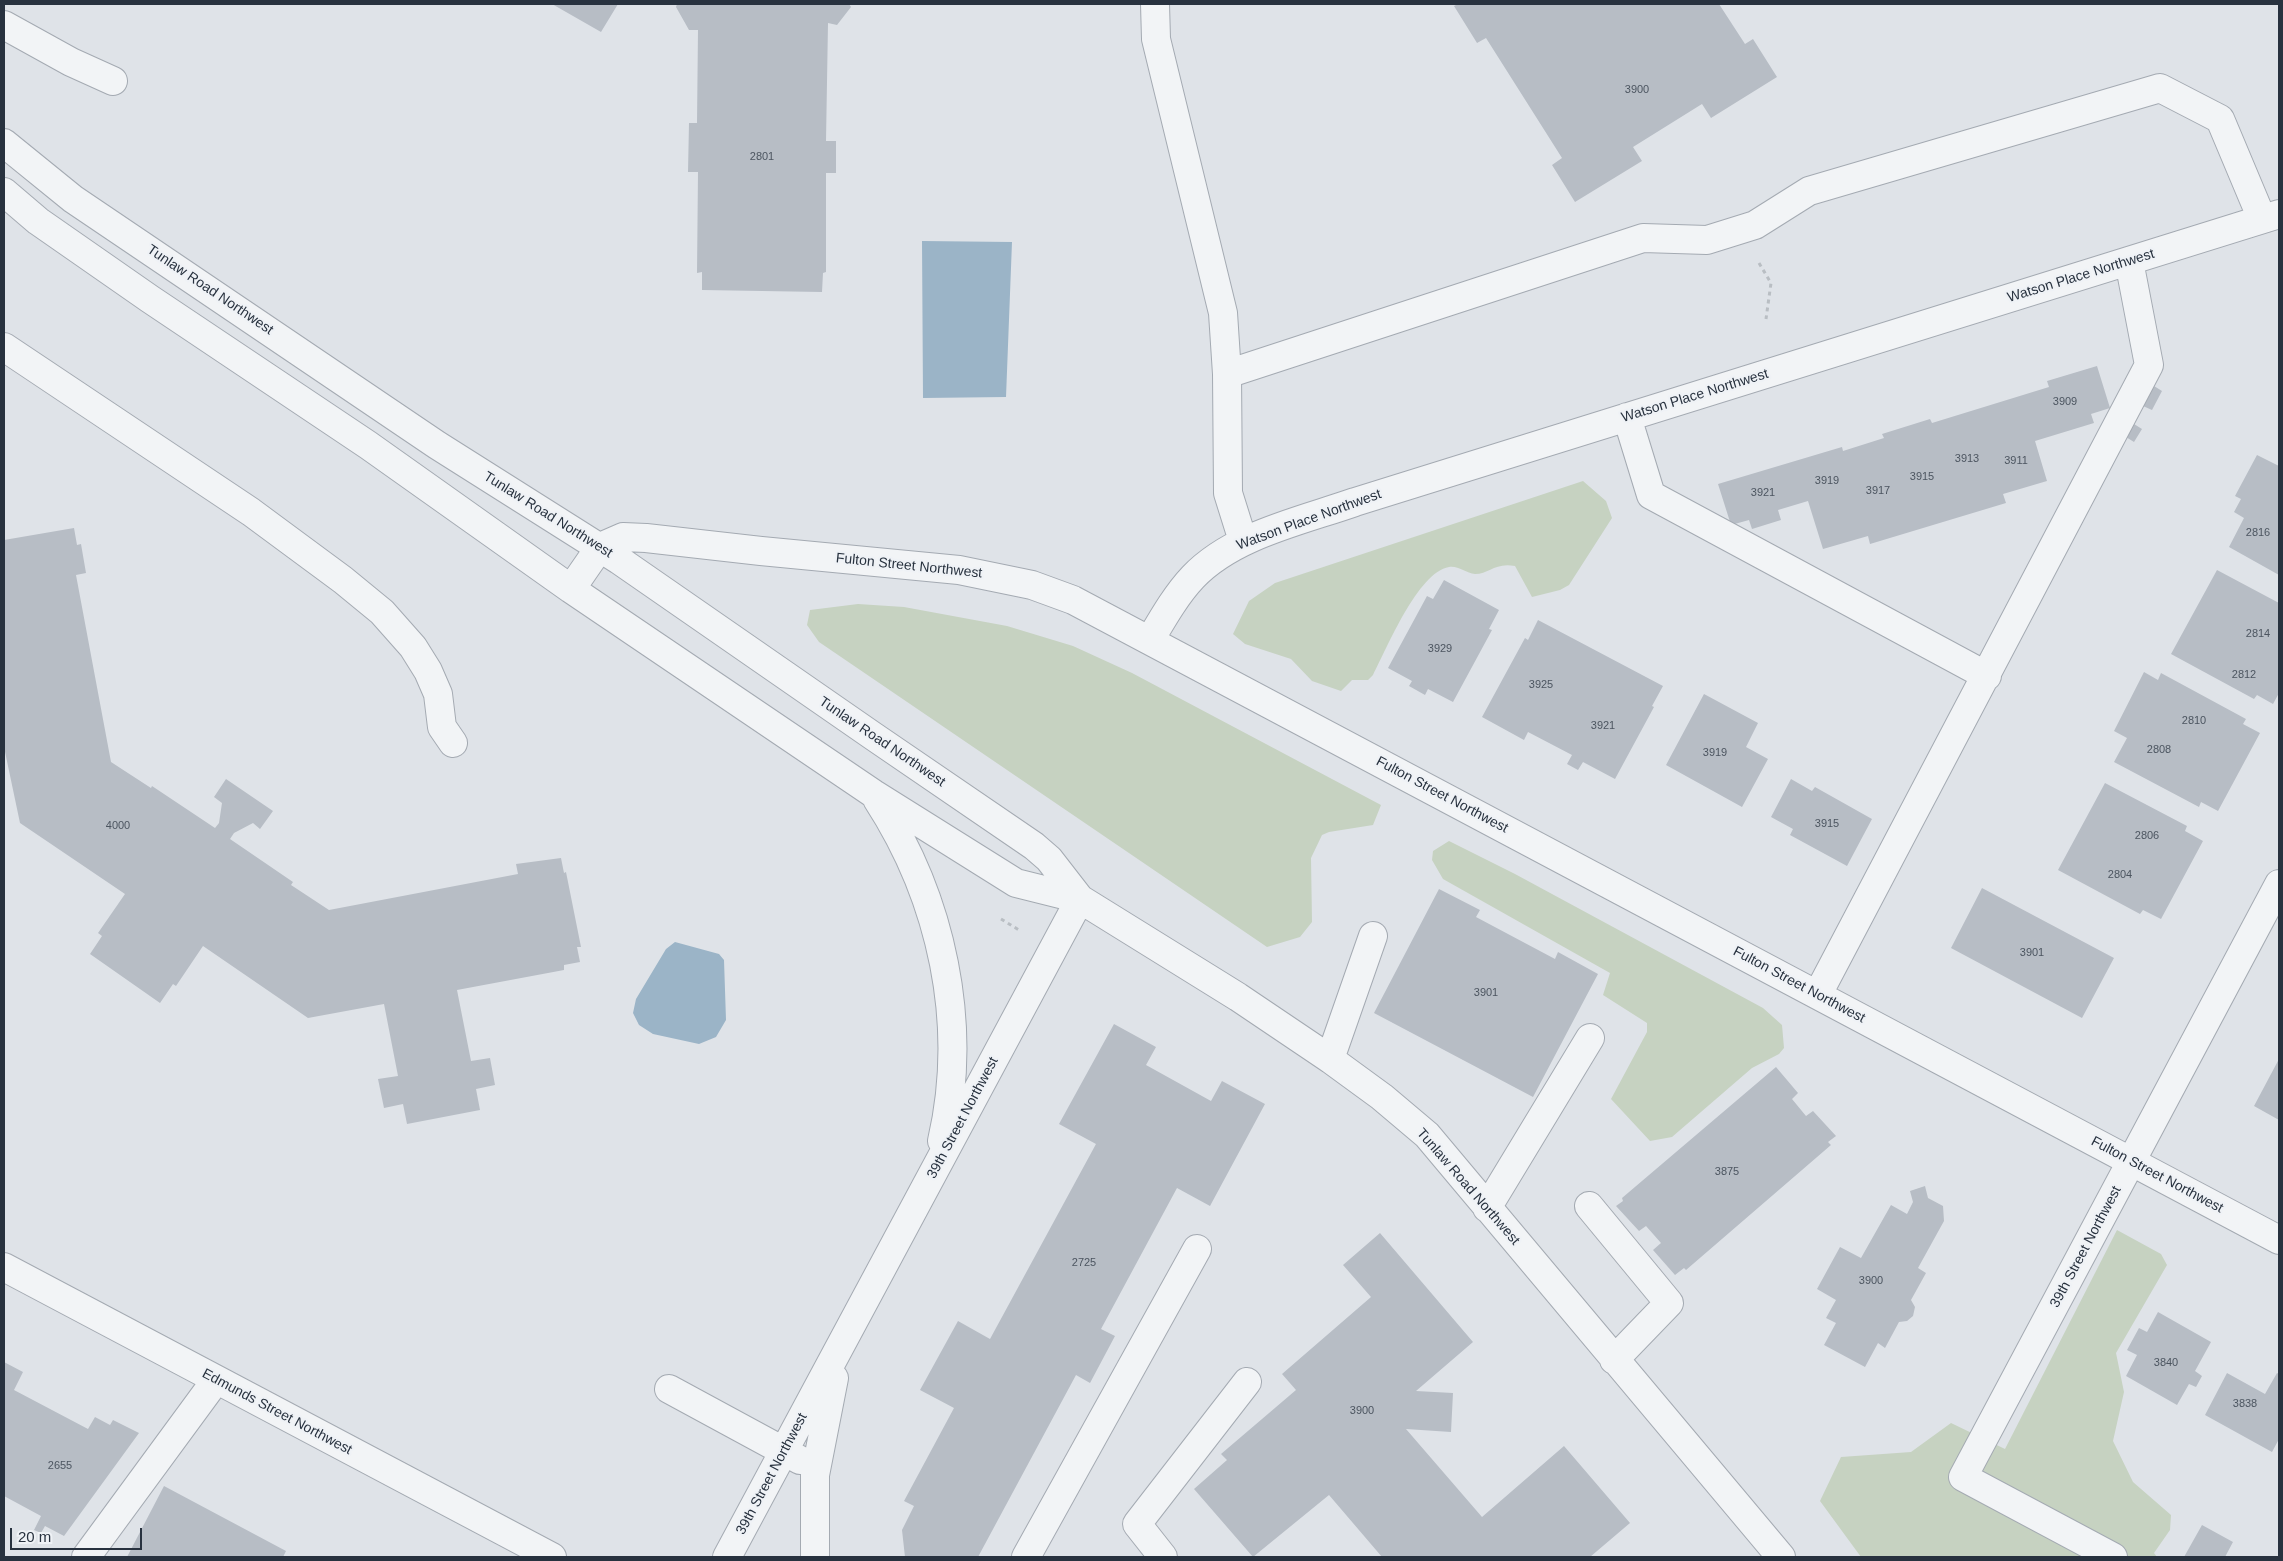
<!DOCTYPE html>
<style>
body{margin:0}
#map{position:relative;width:2283px;height:1561px;overflow:hidden;background:#dfe3e8;font-family:Helvetica,sans-serif}
canvas{display:block}
.frame{position:absolute;inset:0;border:5px solid #28323f;pointer-events:none}
.scale{position:absolute;left:10px;top:1528px;width:132px;height:22px;box-sizing:border-box;border:2px solid #28323f;border-top:0;padding-left:6px;font-size:15px;line-height:18px;white-space:nowrap;color:#28323f;-webkit-text-stroke:4px #eff2f6;paint-order:stroke}
</style>
<div id="map">
<canvas width="2283" height="1561"></canvas>
<div class="frame"></div>
<div class="scale">20 m</div>
</div>
<script>
const ctx = document.querySelector('canvas').getContext('2d');
ctx.lineJoin = 'round';
function fill(path, color) {
  ctx.fillStyle = color;
  ctx.fill(path, 'evenodd');
}
function strokePath(path, color, width, dash) {
  ctx.strokeStyle = color;
  ctx.lineWidth = width;
  ctx.lineCap = dash ? 'butt' : 'round';
  ctx.setLineDash(dash || []);
  ctx.stroke(path);
}
function drawText(font, color, halo, rows, align = 'center') {
  ctx.font = font + ' Helvetica,sans-serif';
  ctx.lineWidth = 4.5;
  ctx.setLineDash([]);
  ctx.textBaseline = 'middle';
  ctx.strokeStyle = halo;
  ctx.fillStyle = color;
  for (const [text, x, y, turn = 0] of rows) {
    ctx.save();
    ctx.translate(x, y);
    ctx.rotate((+turn || 0) * Math.PI / 180);
    ctx.textAlign = isNaN(turn) ? turn : align;
    if (halo) ctx.strokeText(text, 0, 0);
    ctx.fillText(text, 0, 0);
    ctx.restore();
  }
}
fill(new Path2D(`
 M1583,481L1606,501L1612,518L1569,585L1560,590L1532,597L1515,566C1495,562 1489,574 1475,574C1466,573 1457,565 1449,567C1418,572 1387,648 1373,675L1368,680H1352L1341,691L1312,681L1291,659L1245,644L1233,634L1249,601L1275,583Z
 M858,604L904,607L1007,626L1073,646L1132,673L1381,805L1373,825L1329,832L1322,835L1311,858L1312,922L1300,937L1267,947L819,642L807,625L810,610Z
 M1449,841L1515,874L1763,1008L1782,1025L1784,1048L1779,1054L1752,1068L1672,1137L1650,1141L1611,1099L1647,1032V1023L1603,995L1610,973L1443,879L1432,860L1433,851Z
 M2117,1230L2161,1254L2167,1265L2116,1353L2124,1392L2113,1441L2133,1482L2171,1515L2170,1530L2154,1553L2157,1557H1861L1820,1501L1841,1457L1911,1452L1951,1423L2005,1449Z`), '#c6d2c1');
fill(new Path2D(`
 M922,241L1012,242L1006,397L923,398Z
 M675,942L719,954L724,960L726,1020L716,1037L699,1044L653,1034L639,1025L633,1013L636,999L666,949Z`), '#9bb4c7');
fill(new Path2D(`
 M552,4H618L601,32Z
 M677,4H849L851,7L837,25L828,23L826,141H836V173H826V272L823,273L822,292L702,290V272L697,273L698,172H688L689,123H697L698,30H689L676,7Z
 M1458,4H1719L1745,44L1753,39L1777,77L1711,118L1702,104L1633,147L1642,161L1575,202L1552,165L1562,158L1486,38L1477,43L1454,6Z
 M2097,366L2110,408L2091,414L2094,423L2035,441L2047,481L2003,494L2006,503L1870,544L1868,536L1823,549L1808,501L1778,510L1781,520L1752,529L1749,520L1731,525L1718,484L1842,447L1843,451L1884,438L1882,434L1930,419L1932,423L2049,387L2047,381Z
 M2154,386L2162,391L2152,410L2143,406Z
 M2134,424L2142,429L2134,442L2126,437Z
 M2257,455L2279,466V575L2229,547L2244,518L2234,512L2241,499L2235,496Z
 M74,528L77,545L81,544L86,573L76,575L111,762L151,788L152,786L215,828L219,823L222,803L214,797L226,779L273,811L260,829L253,823L234,833L230,839L293,882L291,885L329,910L518,874L516,864L561,858L564,873L566,872L581,947H577L580,962L564,965V970L457,990L471,1061L490,1058L495,1085L476,1089L480,1110L407,1124L403,1104L384,1108L378,1079L398,1076L384,1004L308,1018L203,946L176,986L173,984L160,1003L90,954L102,936L98,933L125,894L20,823L4,747V540Z
 M2217,570L2279,603V693L2273,704L2257,695L2254,699L2171,654Z
 M1444,580L1499,610L1489,629L1492,630L1453,702L1428,689L1425,695L1409,686L1412,681L1388,668L1427,596L1433,599Z
 M1538,620L1663,686L1652,706L1654,707L1615,779L1583,762L1578,770L1567,764L1572,755L1528,732L1524,740L1482,717L1525,638L1528,640Z
 M2144,672L2158,680L2161,673L2246,719L2243,724L2260,733L2218,811L2201,802L2199,807L2114,762L2127,738L2114,731Z
 M1704,694L1758,723L1746,747L1768,759L1742,807L1666,765Z
 M1791,779L1812,791L1815,787L1872,819L1847,866L1790,835L1793,829L1771,817Z
 M2105,783L2187,826L2185,831L2203,841L2161,919L2143,910L2140,914L2058,870Z
 M1982,888L2114,958L2082,1018L1951,948Z
 M1439,889L1480,910L1476,917L1555,959L1558,952L1598,974L1533,1097L1374,1013Z
 M1114,1024L1156,1047L1146,1065L1211,1101L1222,1081L1265,1104L1210,1206L1177,1188L1101,1329L1115,1336L1090,1383L1076,1375L978,1557H905L902,1530L914,1506L904,1501L954,1408L920,1390L958,1321L990,1339L1096,1144L1059,1124Z
 M2279,1059V1120L2254,1106Z
 M1776,1067L1798,1093L1792,1099L1806,1116L1813,1111L1836,1136L1828,1142L1831,1145L1686,1270L1684,1268L1675,1275L1653,1250L1661,1243L1646,1226L1639,1231L1616,1206L1623,1201L1622,1198Z
 M1925,1186L1928,1198L1943,1206L1944,1221L1918,1268L1926,1273L1911,1300L1915,1307L1913,1316L1907,1321L1899,1322L1885,1348L1878,1343L1865,1367L1824,1345L1836,1323L1826,1318L1836,1300L1817,1289L1840,1247L1861,1258L1891,1205L1907,1214L1913,1202L1910,1191Z
 M1380,1233L1473,1342L1416,1391L1453,1393L1451,1432L1406,1429L1482,1517L1564,1446L1630,1523L1590,1557H1382L1329,1495L1253,1557L1194,1489L1227,1460L1221,1454L1296,1390L1282,1374L1371,1297L1343,1265Z
 M2158,1312L2211,1342L2195,1371L2202,1376L2196,1387L2189,1384L2177,1405L2126,1376L2137,1355L2127,1350L2139,1328L2147,1332Z
 M4,1362L23,1372L14,1390L88,1429L95,1417L110,1425L113,1420L139,1433L64,1536L45,1526L41,1533L34,1530L41,1516L4,1496Z
 M2227,1373L2265,1394L2277,1373L2279,1374V1439L2272,1452L2205,1415Z
 M164,1486L286,1551L283,1557H127Z
 M2202,1525L2233,1542L2225,1557H2184Z`), '#b7bdc5');
const minor = new Path2D(`
 M1155,4L1156,39L1223,313L1227,374L1228,493L1243,541
 M4,25L71,62L113,81
 M4,143L73,199L437,445L619,560L873,736L1034,846L1049,859L1080,899
 M4,192L38,221L150,299L368,445L571,589L874,794L1016,883L1080,899L1238,997L1330,1059L1382,1097L1427,1135L1781,1557
 M4,347L251,512L343,580L382,612L413,647L428,671L438,694L442,727L453,743
 M1227,374L1643,238L1707,240L1755,225L1809,191L2160,88L2220,119L2262,219
 M1627,417L1651,495L1987,676
 M571,589L600,547L623,537L646,538L761,551L959,570L1032,585L1073,600L2279,1240
 M1150,640C1163,618 1176,595 1193,577C1233,535 1301,521 1355,502L2279,214
 M877,799C942,899 969,1024 942,1141
 M1818,994L2149,365L2129,261
 M1330,1059L1373,936
 M1589,1206L1669,1303L1614,1360
 M1487,1208L1590,1038
 M4,1267L552,1557
 M669,1389L800,1460
 M86,1557L216,1380
 M727,1557L1080,899
 M815,1557V1475L834,1378
 M1026,1557L1197,1249
 M1163,1557L1137,1524L1247,1382
 M2113,1557L1963,1477L2279,884`);
strokePath(minor, '#a4aab2', 30);
strokePath(new Path2D(`
 M1759,263L1771,283L1766,319
 M1001,919L1019,930`), '#b9bec3', 3, [4, 4]);
strokePath(minor, '#f2f4f6', 28);
drawText('11px', '#4c5560', null, [
 ["3900",1637,90],
 ["2801",762,157],
 ["3909",2065,402],
 ["3913",1967,459],
 ["3911",2016,461],
 ["3915",1922,477],
 ["3919",1827,481],
 ["3917",1878,491],
 ["3921",1763,493],
 ["2816",2258,533],
 ["2814",2258,634],
 ["3929",1440,649],
 ["2812",2244,675],
 ["3925",1541,685],
 ["2810",2194,721],
 ["3921",1603,726],
 ["2808",2159,750],
 ["3919",1715,753],
 ["3915",1827,824],
 ["4000",118,826],
 ["2806",2147,836],
 ["2804",2120,875],
 ["3901",2032,953],
 ["3901",1486,993],
 ["3875",1727,1172],
 ["2725",1084,1263],
 ["3900",1871,1281],
 ["3840",2166,1363],
 ["3838",2245,1404],
 ["3900",1362,1411],
 ["2655",60,1466]
]);
drawText('14px', '#28323f', '#eff2f6', [
 ["Watson Place Northwest",2081,276,-17],
 ["Tunlaw Road Northwest",210,290,34],
 ["Watson Place Northwest",1695,396,-17],
 ["Tunlaw Road Northwest",548,515,32],
 ["Watson Place Northwest",1309,520,-20],
 ["Fulton Street Northwest",909,566,6],
 ["Tunlaw Road Northwest",882,742,34],
 ["Fulton Street Northwest",1442,795,28],
 ["Fulton Street Northwest",1799,985,28],
 ["39th Street Northwest",963,1118,-62],
 ["Fulton Street Northwest",2157,1175,28],
 ["Tunlaw Road Northwest",1468,1187,49],
 ["39th Street Northwest",2086,1247,-62],
 ["Edmunds Street Northwest",277,1412,28],
 ["39th Street Northwest",772,1474,-62]
]);
</script>
